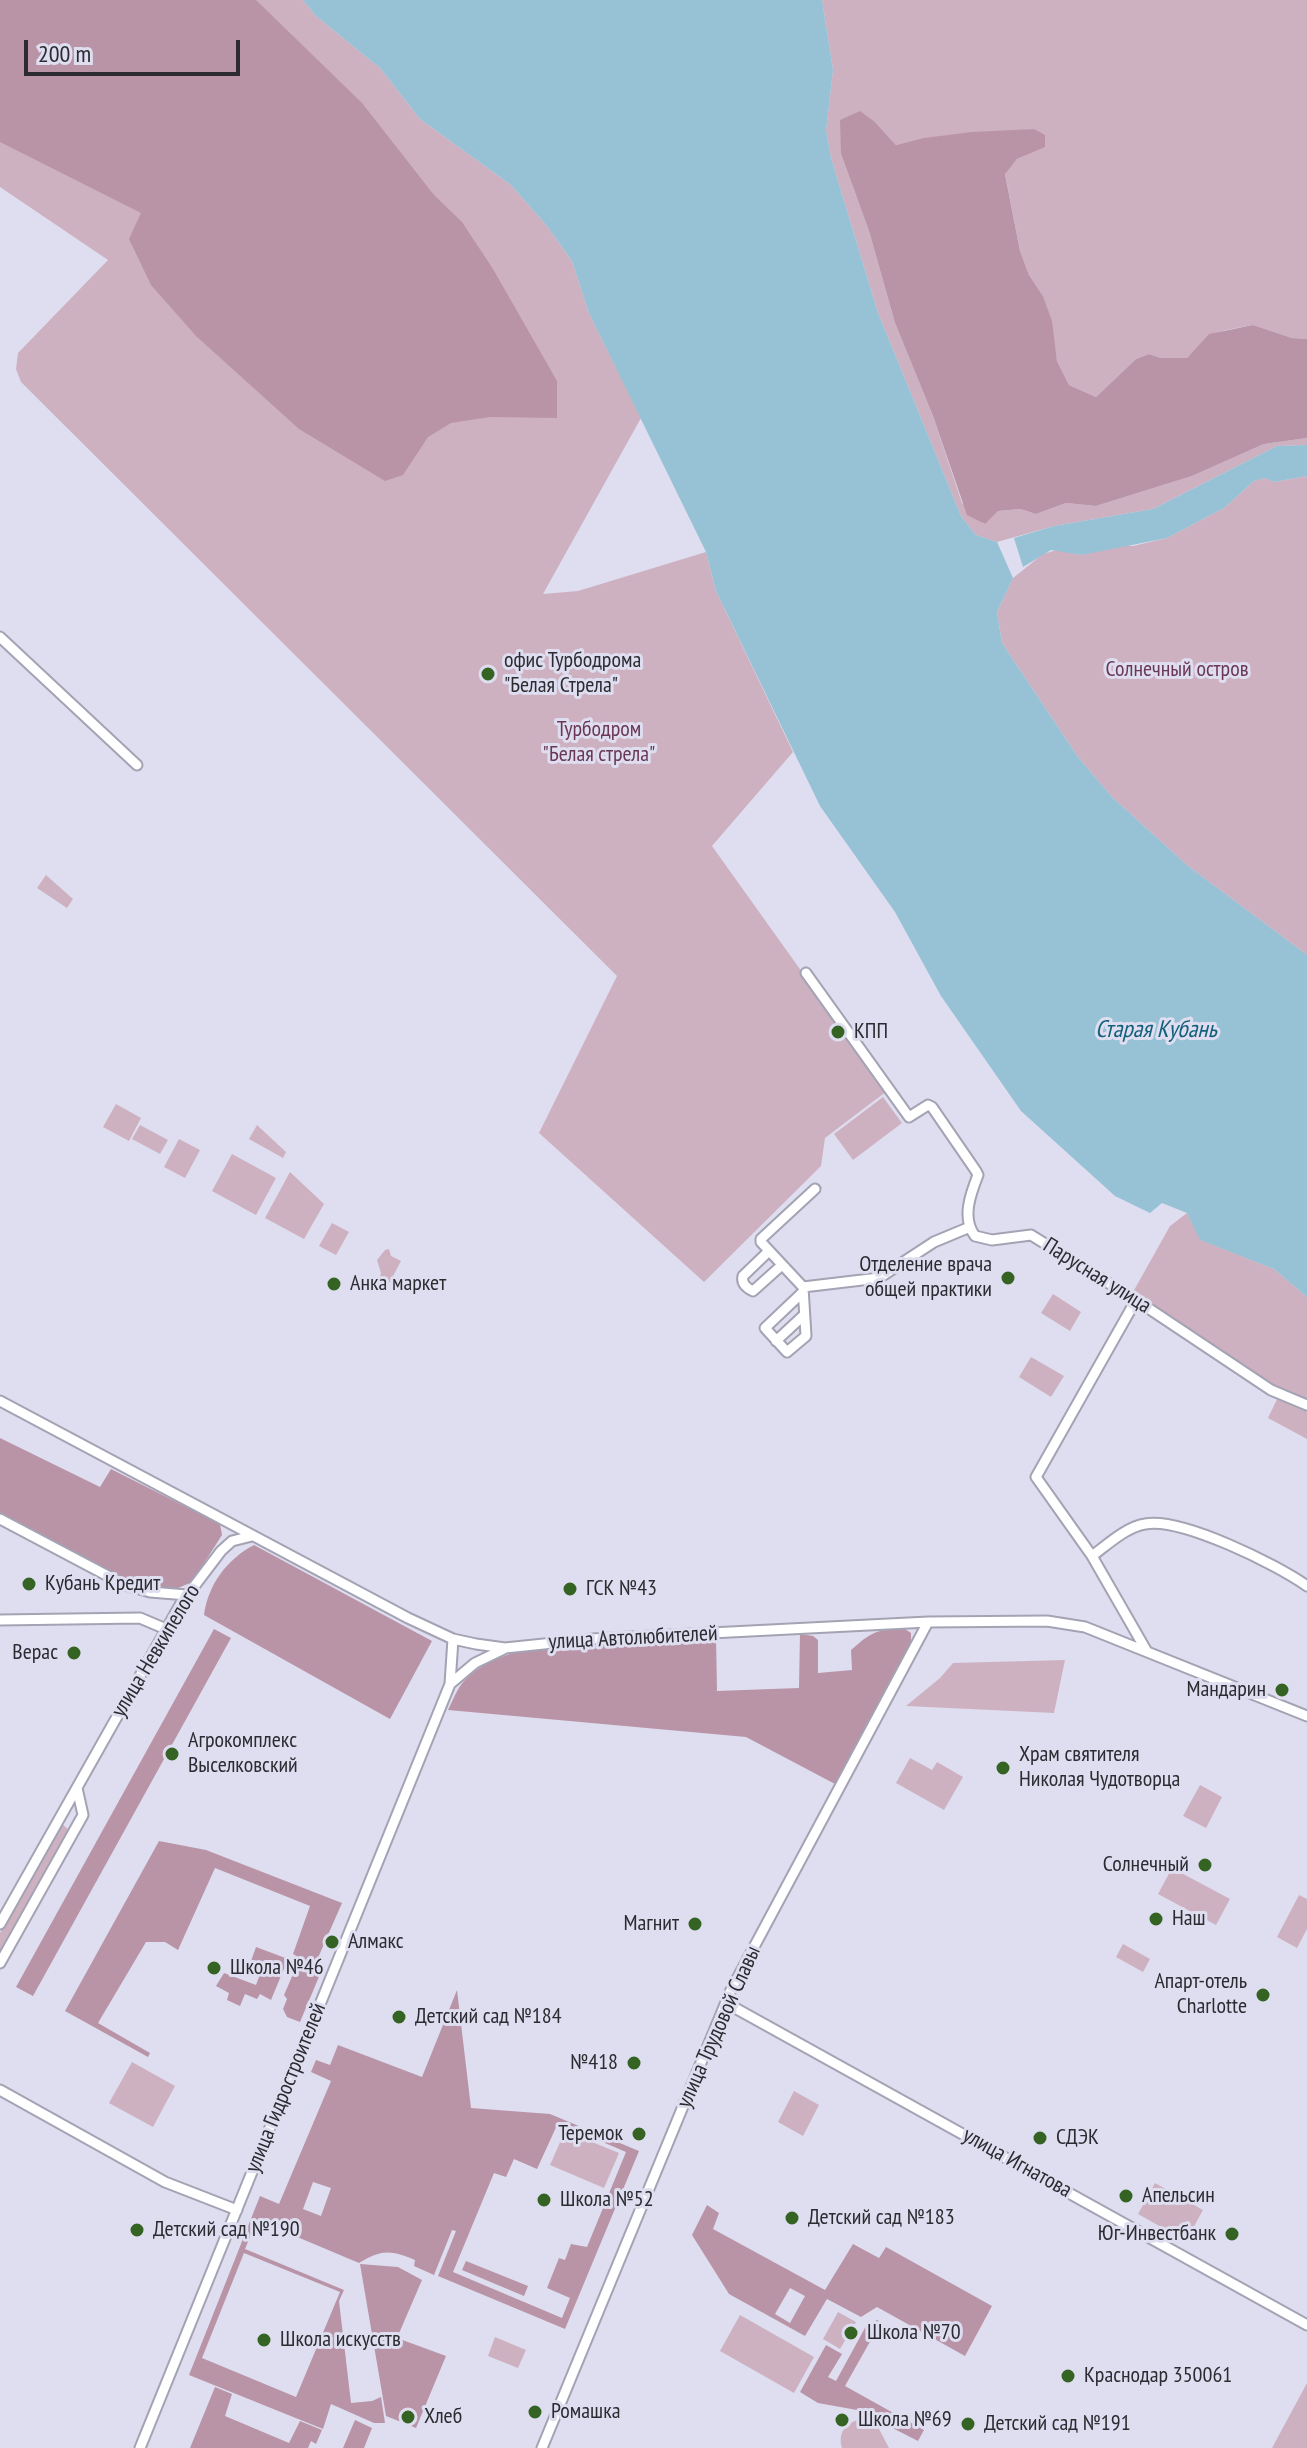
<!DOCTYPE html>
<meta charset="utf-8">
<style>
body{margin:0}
#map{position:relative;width:1307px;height:2448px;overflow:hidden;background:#dedef0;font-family:"PT Sans Narrow",sans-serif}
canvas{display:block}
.scale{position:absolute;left:24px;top:40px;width:216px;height:36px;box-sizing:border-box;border:4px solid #2b2b31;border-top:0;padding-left:10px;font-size:24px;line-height:28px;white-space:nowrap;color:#2b2b31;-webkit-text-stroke:6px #dedef0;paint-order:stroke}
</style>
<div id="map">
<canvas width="1307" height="2448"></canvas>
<div class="scale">200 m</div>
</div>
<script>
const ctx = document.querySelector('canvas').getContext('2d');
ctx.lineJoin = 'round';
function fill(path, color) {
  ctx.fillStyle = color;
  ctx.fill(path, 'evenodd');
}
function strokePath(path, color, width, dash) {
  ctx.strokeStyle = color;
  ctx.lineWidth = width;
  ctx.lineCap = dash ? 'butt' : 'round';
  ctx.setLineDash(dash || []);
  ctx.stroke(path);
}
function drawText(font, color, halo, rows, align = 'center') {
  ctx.font = font + ' "PT Sans Narrow",sans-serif';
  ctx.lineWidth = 6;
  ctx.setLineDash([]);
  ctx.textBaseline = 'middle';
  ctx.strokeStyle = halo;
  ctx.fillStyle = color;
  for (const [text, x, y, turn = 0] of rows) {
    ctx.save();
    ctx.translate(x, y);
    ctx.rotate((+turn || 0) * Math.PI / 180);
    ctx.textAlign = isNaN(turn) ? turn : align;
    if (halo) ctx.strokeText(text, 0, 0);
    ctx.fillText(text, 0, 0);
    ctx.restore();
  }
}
fill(new Path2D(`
 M0,0H303L316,16L380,68L420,119L511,185L547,226L572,261L589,313L641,418L543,594L578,591L706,552L716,591L793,752L712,846L887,1091L825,1138L821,1166L704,1282L539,1133L617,976L21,382L16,369L18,353L108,260L0,187Z
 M822,0H1307V339L1292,338L1253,325L1226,330L1209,335L1187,358H1161L1149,354L1136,359L1096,397L1069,385L1057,361L1051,321L1043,296L1029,275L1020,251L1005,173L1017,159L1044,147L1034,129C987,134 942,133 896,145L875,122L841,154L869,231L895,323L933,416L962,503L984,524L998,511L1020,509L1036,514L1066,503L1096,506L1192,476L1264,444L1307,438V445L1277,446L1153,509L1054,526L997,542L976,535L961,516L878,313L831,158L826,130L833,70Z
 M1307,476V955L1188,866L1112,797L1078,757L1002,643L997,612L1013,578L1043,554L1057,550L1082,555L1122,545L1133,546L1167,538L1224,508L1254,481L1265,478L1274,482Z
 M46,875L73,899L67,908L37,888Z
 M883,1097L902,1123L853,1160L834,1134Z
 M116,1104L141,1118L129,1141L103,1127Z
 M140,1125L168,1140L160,1154L132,1139Z
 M257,1125L286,1152L283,1158L249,1139Z
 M179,1139L200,1150L185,1178L164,1167Z
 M232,1154L276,1178L256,1215L212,1191Z
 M290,1172L324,1204L304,1239L265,1218Z
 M1187,1213L1201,1240L1274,1269L1307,1297V1439L1268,1418L1280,1393L1133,1292L1170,1226Z
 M332,1223L349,1232L336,1255L319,1246Z
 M389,1249L391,1256L401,1261L386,1289L378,1285L381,1273L377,1260L385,1250Z
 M1053,1294L1081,1312L1070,1331L1041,1313Z
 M1031,1357L1064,1376L1051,1397L1019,1377Z
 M1065,1660L1054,1713L906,1706L940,1678L953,1663Z
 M910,1758L932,1770L937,1762L963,1777L944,1810L896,1783Z
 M1200,1785L1222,1797L1206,1828L1183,1816Z
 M62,1824L69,1830L0,1954V1933Z
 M1172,1868L1230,1899L1216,1925L1158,1894Z
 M1299,1895L1307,1899V1929L1297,1948L1277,1937Z
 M1123,1944L1150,1959L1143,1972L1116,1957Z
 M132,2062L175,2086L153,2127L109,2103Z
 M794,2091L819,2105L803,2136L778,2122Z
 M565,2131L619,2153L604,2188L550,2165Z
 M1155,2183L1203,2210L1186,2241L1138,2214Z
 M838,2312L856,2322L840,2349L823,2339Z
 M740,2315L814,2357L794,2393L720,2351Z
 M495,2337L526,2350L518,2368L488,2356Z
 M1307,2383V2448H1272Z
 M863,2419L878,2427L889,2448H842C837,2432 847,2421 863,2419Z`), '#ceb1c0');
fill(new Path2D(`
 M0,0H256L362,103L434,195L462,222L493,269L557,381V418L490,417L451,423L428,437L403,475L385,481L299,429L196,336L151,285L129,239L141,213L0,142Z
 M860,111L875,122L896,145L924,138L972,132L1034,129L1045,135V147L1017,159L1005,174L1020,251L1029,275L1043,296L1052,321L1057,361L1069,385L1096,397L1136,359L1149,354L1161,358H1187L1209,334L1253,325L1292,338L1307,339V438L1264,444L1192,476L1096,506L1066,503L1036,514L1020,509L998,511L985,524L967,515L933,416L895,323L869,231L841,154L840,120Z
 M0,1438L100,1487L111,1469L220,1524L222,1535L192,1582L176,1589L150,1592L114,1580L0,1518Z
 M254,1545L432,1641L390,1719L204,1615C208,1585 227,1559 254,1545Z
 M214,1629L231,1638L33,1996L16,1987Z
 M905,1629L911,1633V1648L835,1784L746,1737L448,1710C453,1700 457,1689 464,1681C487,1657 522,1649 554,1644L716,1637L717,1691L799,1688L800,1634L813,1636L818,1640V1673L852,1670L851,1650C873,1631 875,1630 905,1629Z
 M159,1841L206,1850L342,1903L314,1967L321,1972L300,2022L287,2017L283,2009L287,1999L284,1995L300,1958L293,1954L310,1906L215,1868L178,1950L165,1942H146L98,2023L150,2053L148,2057L65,2011Z
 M256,1947L288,1959L271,2000L260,1994L257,1999L245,1994L240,2006L227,2000L229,1993L216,1986L224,1973L256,1985L262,1969L250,1964Z
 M457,1990L471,2108L550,2114L639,2151L565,2329L438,2276L456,2231L452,2230L434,2275L414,2266L415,2260C391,2250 382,2249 359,2263L257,2220L245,2249L344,2290L339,2301L351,2403L372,2401L381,2397L385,2423H374L331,2404L323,2429L189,2375L260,2196L279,2204L331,2081L311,2072L316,2060L330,2065L338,2045L422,2077ZM558,2123L626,2152L587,2247L571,2244L565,2260L559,2258L547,2288L570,2298L562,2318L453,2272L494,2173L506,2177L514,2159L537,2169ZM313,2182L331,2188L321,2216L303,2209ZM244,2253L340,2292L296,2397L202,2358Z
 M707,2205L719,2213L713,2229L825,2290L853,2244L879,2258L886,2247L992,2306L965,2356L877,2307L861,2317L827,2299L805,2336L729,2294L692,2235ZM790,2288L805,2296L790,2323L775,2314Z
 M466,2261L528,2286L524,2296L462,2270Z
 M360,2264L398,2267L422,2280L397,2338L446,2356L416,2428L386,2416Z
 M877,2320L881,2322L845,2386L924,2430L918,2441L857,2410L818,2403L800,2392L826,2345L842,2354L828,2377L836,2381L866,2326Z
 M215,2387L232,2394L225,2416L289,2443L300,2421L322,2430L316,2444L311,2441L308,2448H190Z
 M355,2420L372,2428L364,2448H343Z`), '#b994a7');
fill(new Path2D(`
 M303,0H822L833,70L826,130L831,158L878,313L961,516L976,535L997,542L1013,578L997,612L1002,643L1078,757L1112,797L1188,866L1307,955V1297L1274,1269L1200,1240L1187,1213L1162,1203L1150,1213L1115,1196L1021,1111L941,996L895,912L820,806L716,591L706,552L589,313L572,261L547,226L511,185L420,119L380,68L316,16Z
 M1307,445V476L1274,482L1265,478L1254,481L1224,508L1167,538L1082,555L1051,550L1023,567L1014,538L1054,526L1153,509L1277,446Z`), '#97c1d4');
const minor = new Path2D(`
 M0,637L137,765
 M806,973L909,1117L928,1105L932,1107L976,1171L978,1175C971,1193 961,1218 975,1236L992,1240L1031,1235L1139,1302L1271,1390L1307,1405
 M769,1251L743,1276C741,1284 747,1288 753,1291L782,1265
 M803,1287L761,1242V1239L815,1189
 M803,1292L765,1328L787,1352L806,1336L803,1287L879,1278L934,1242L970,1227
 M1136,1300L1036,1477L1092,1556L1146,1650
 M776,1341L804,1315
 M0,1401L408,1618L453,1639L476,1644L505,1648L592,1639L928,1622L1047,1621L1085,1627L1307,1716
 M0,1519L125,1585L150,1592L187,1595
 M1092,1556C1107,1545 1126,1527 1145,1524C1181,1517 1276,1564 1307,1586
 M0,1620L140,1618L166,1629
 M450,1684L475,1663L504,1649
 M0,1924L180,1605L221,1551L232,1541L252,1536
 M0,1963L83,1815L77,1788
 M726,2003L1307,2325
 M0,2090L165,2182L237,2210
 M140,2448L450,1684L453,1639
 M542,2448L731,1990L928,1622`);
strokePath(minor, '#a3a3b4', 13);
strokePath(minor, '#fff', 9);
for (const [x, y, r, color] of [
 [488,674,8,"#356323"],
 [838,1032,8,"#356323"],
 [1008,1278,8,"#356323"],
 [334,1284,8,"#356323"],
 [29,1584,8,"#356323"],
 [570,1589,8,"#356323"],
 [74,1653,8,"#356323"],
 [1282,1690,8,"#356323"],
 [172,1754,8,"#356323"],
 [1003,1768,8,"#356323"],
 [1205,1865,8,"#356323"],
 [1156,1919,8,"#356323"],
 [695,1924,8,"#356323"],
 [332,1942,8,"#356323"],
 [214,1968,8,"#356323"],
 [1263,1995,8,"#356323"],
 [399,2017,8,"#356323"],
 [634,2063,8,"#356323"],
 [639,2134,8,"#356323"],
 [1040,2138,8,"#356323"],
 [1126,2196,8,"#356323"],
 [544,2200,8,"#356323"],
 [792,2218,8,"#356323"],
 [137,2230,8,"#356323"],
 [1232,2234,8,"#356323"],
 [851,2333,8,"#356323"],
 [264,2340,8,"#356323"],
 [1068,2376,8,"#356323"],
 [535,2412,8,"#356323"],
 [408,2417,8,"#356323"],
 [842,2420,8,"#356323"],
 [968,2424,8,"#356323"]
]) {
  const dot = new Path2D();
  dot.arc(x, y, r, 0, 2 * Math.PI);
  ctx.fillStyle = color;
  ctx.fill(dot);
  strokePath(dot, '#dedef0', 3);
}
drawText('22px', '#2b2b31', '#dedef0', [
 ["офис Турбодрома",504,661],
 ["\"Белая Стрела\"",504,686],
 ["КПП",854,1032],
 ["Отделение врача",992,1265,"right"],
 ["общей практики",992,1290,"right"],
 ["Анка маркет",350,1284],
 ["Кубань Кредит",45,1584],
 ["ГСК №43",586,1589],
 ["Верас",58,1653,"right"],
 ["Мандарин",1266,1690,"right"],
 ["Агрокомплекс",188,1741],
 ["Выселковский",188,1766],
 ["Храм святителя",1019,1755],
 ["Николая Чудотворца",1019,1780],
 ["Солнечный",1189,1865,"right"],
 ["Наш",1172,1919],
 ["Магнит",679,1924,"right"],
 ["Алмакс",348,1942],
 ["Школа №46",230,1968],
 ["Апарт-отель",1247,1982,"right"],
 ["Charlotte",1247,2007,"right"],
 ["Детский сад №184",415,2017],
 ["№418",618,2063,"right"],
 ["Теремок",623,2134,"right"],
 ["СДЭК",1056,2138],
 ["Апельсин",1142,2196],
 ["Школа №52",560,2200],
 ["Детский сад №183",808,2218],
 ["Детский сад №190",153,2230],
 ["Юг-Инвестбанк",1216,2234,"right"],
 ["Школа №70",867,2333],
 ["Школа искусств",280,2340],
 ["Краснодар 350061",1084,2376],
 ["Ромашка",551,2412],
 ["Хлеб",424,2417],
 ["Школа №69",858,2420],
 ["Детский сад №191",984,2424]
], 'left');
drawText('22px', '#6a3855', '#dedef0', [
 ["Солнечный остров",1177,670],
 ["Турбодром",599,730],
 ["\"Белая стрела\"",599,755]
]);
drawText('22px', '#2b2b31', '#dedef0', [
 ["Парусная улица",1097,1276,32],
 ["улица Автолюбителей",633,1638,-3],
 ["улица Невкипелого",156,1651,-59],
 ["улица Трудовой Славы",719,2027,-66],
 ["улица Гидростроителей",286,2088,-68],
 ["улица Игнатова",1017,2163,29]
]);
drawText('italic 24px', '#14617b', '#dedef0', [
 ["Старая Кубань",1156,1030]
]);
</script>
